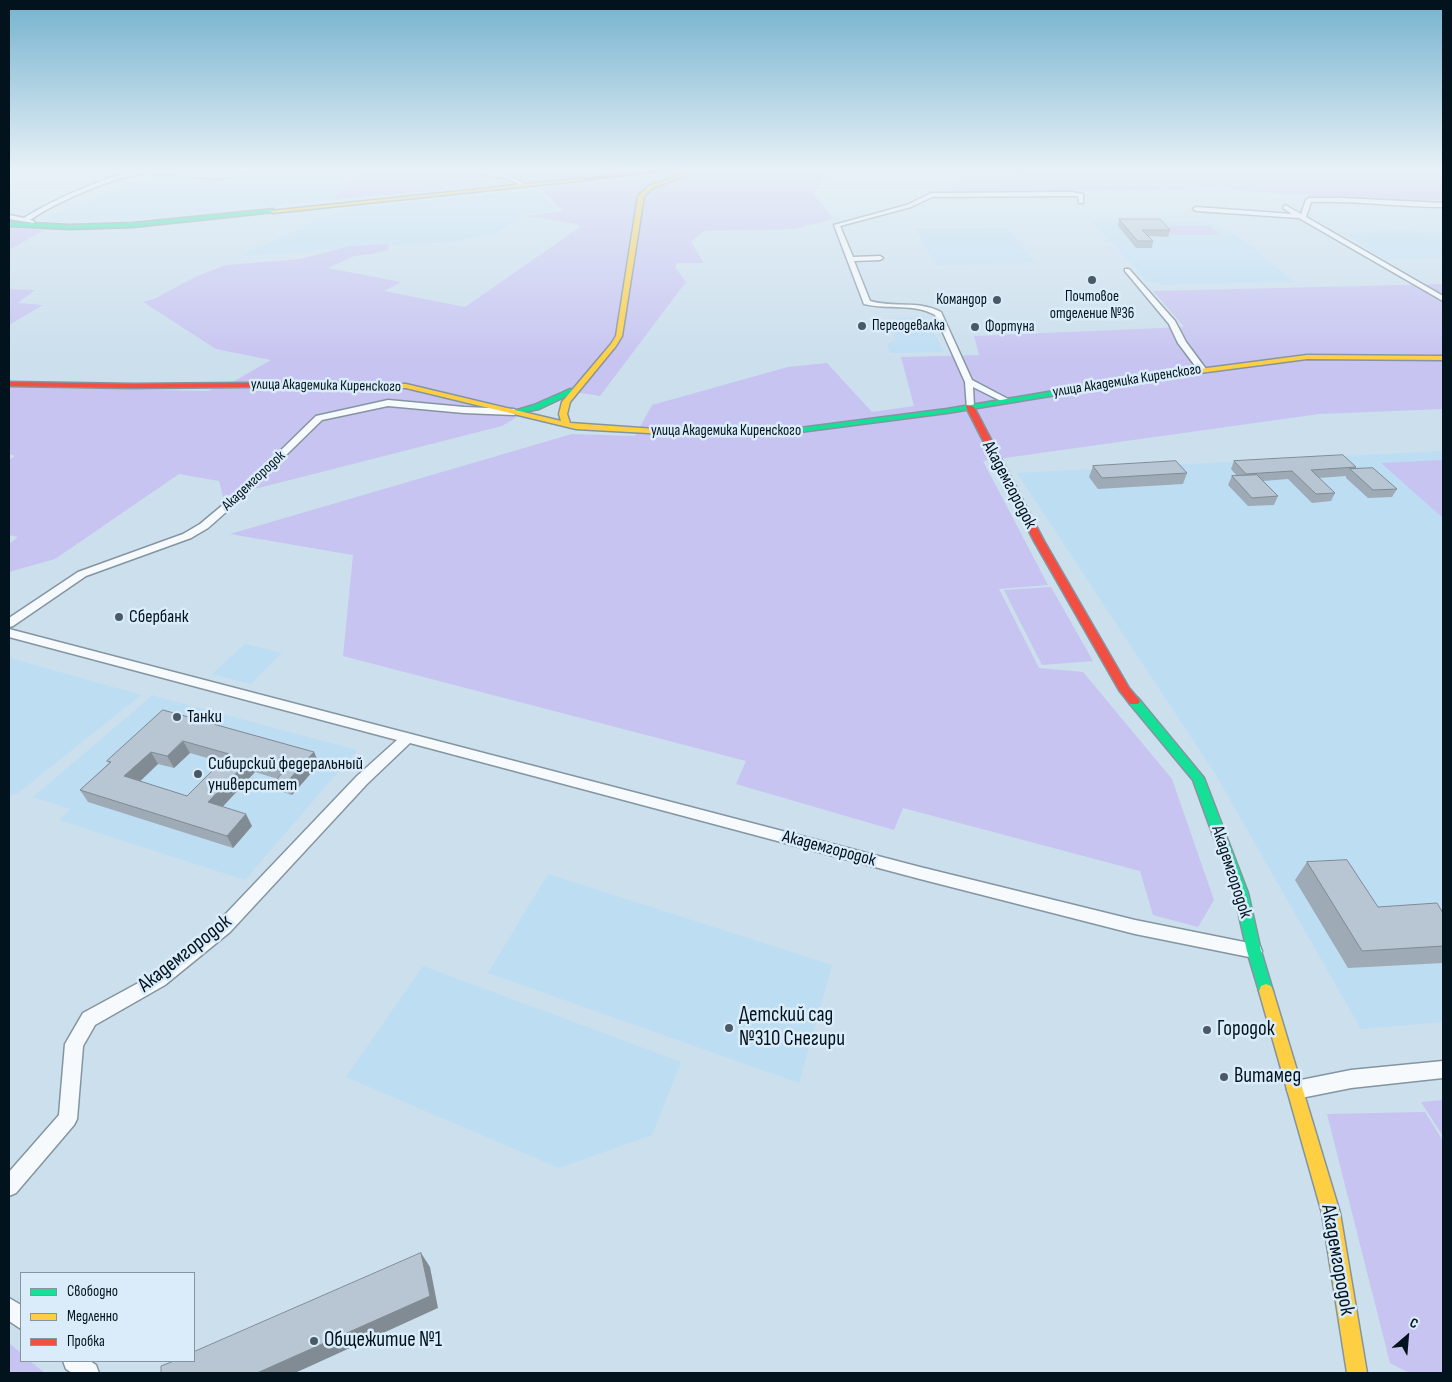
<!DOCTYPE html>
<meta charset="utf-8">
<style>
body{margin:0}
#map{position:relative;width:1452px;height:1382px;overflow:hidden;background:#cbdfed;font-family:"Sofia Sans Condensed",sans-serif}
canvas{display:block}
.frame{position:absolute;inset:0;border:10px solid #03131d;pointer-events:none}
.legend{position:absolute;left:20px;top:1272px;width:175px;height:90px;box-sizing:border-box;background:#daecf9;border:1px solid #8495a1;margin:0;padding:6px 9px;list-style:none;font-size:15px;color:#03131d}
.legend li{display:flex;align-items:center;gap:10px;height:25px}
.legend b{width:25px;border:1px solid #8495a1}
.north{position:absolute;left:1382px;top:1312px;width:50px;height:50px;-webkit-text-stroke:4px #daecf9;paint-order:stroke;rotate:27deg;font-size:14px;font-weight:700;line-height:20px;text-align:center;color:#03131d}
.north::after{content:'';display:block;margin:auto;width:18px;height:22px;background:#03131d;clip-path:polygon(50% 0,100% 100%,50% 72%,0 100%)}
</style>
<div id="map">
<canvas width="1452" height="1382"></canvas>
<div class="frame"></div>
<ul class="legend">
<li><b style="height:6px;background:#16e098"></b>Свободно</li>
<li><b style="height:6px;background:#ffcf43"></b>Медленно</li>
<li><b style="height:6px;background:#f24e42"></b>Пробка</li>
</ul>
<div class="north">С</div>
</div>
<script>
const ctx = document.querySelector('canvas').getContext('2d');
ctx.lineJoin = 'round';
function fill(path, color) {
  ctx.fillStyle = color;
  ctx.fill(path, 'evenodd');
}
function strokePath(path, color, width, dash) {
  ctx.strokeStyle = color;
  ctx.lineWidth = width;
  ctx.lineCap = dash ? 'butt' : 'round';
  ctx.setLineDash(dash || []);
  ctx.stroke(path);
}
function drawText(font, color, halo, rows, align = 'center') {
  ctx.font = font + ' "Sofia Sans Condensed",sans-serif';
  ctx.lineWidth = 5;
  ctx.setLineDash([]);
  ctx.textBaseline = 'middle';
  ctx.strokeStyle = halo;
  ctx.fillStyle = color;
  for (const [text, x, y, turn = 0] of rows) {
    ctx.save();
    ctx.translate(x, y);
    ctx.rotate((+turn || 0) * Math.PI / 180);
    ctx.textAlign = isNaN(turn) ? turn : align;
    if (halo) ctx.strokeText(text, 0, 0);
    ctx.fillText(text, 0, 0);
    ctx.restore();
  }
}
fill(new Path2D(`
 M279,169H361L330,200L127,220H73L46,218L155,174L216,179L239,176H260Z
 M537,189L557,210L527,214L497,233L452,242L240,256L344,209Z
 M1091,221L1205,222L1236,235L1295,282L1163,285L1147,281Z
 M1007,228L1035,263L936,265L915,229Z
 M1401,231L1443,233V257L1385,259L1343,233Z
 M925,316L944,352L891,353L887,344L896,340L889,322L900,317Z
 M1443,451V1022L1361,1029L1216,775L1017,473Z
 M245,644L282,653L251,684L212,674Z
 M9,657L17,660L141,695L18,793L9,795Z
 M153,695L158,697L357,750L245,880L59,820L71,809L33,797Z
 M548,874L832,965L799,1083L488,973Z
 M423,966L681,1062L652,1135L559,1168L346,1077Z`), '#bdddf3');
fill(new Path2D(`
 M364,169H662L332,200Z
 M721,169H832L813,193L834,219L794,229L704,231L691,242L704,263H677L675,267L686,282L600,396L562,390L502,426L223,497L219,481L179,474L55,559L9,572V544L18,537L9,535V460L15,456L9,454V387L207,391L231,383L271,360L216,349L143,302L154,299L197,276L226,265L300,259L350,246L389,244L388,250L372,254L354,256L328,268L401,282L384,291L465,307L580,227L577,224L527,216L564,211L540,190L548,186Z
 M1066,169H1443V200L1399,201L1300,195L1230,189L953,191L950,185L976,177Z
 M1163,226H1210L1219,235H1172Z
 M9,228L44,230L9,250Z
 M1443,284V409L1319,414L983,461L1048,585L999,589L1039,668L1083,672L1172,779L1214,900L1198,927L1153,915L1140,871L903,808L894,830L736,784L746,761L343,656L353,555L230,534L572,434L635,436L652,405L788,367L827,363L872,412L914,406L901,357L979,355L974,336L1184,327L1153,291Z
 M9,289L35,290L18,303L43,305L9,325Z
 M1443,460V518L1381,463Z
 M1051,587L1093,661L1042,665L1004,590Z
 M1443,1100V1136L1421,1102Z
 M1425,1112L1443,1141V1373H1409L1390,1363L1327,1114Z
 M9,1343L21,1353V1361H30L45,1373H9Z`), '#c7c4f1');
const street = new Path2D(`
 M248,169L252,170C219,188 177,170 142,174C113,177 54,203 30,220L34,221V223L9,219V215L24,218C50,201 114,172 145,170C182,168 210,178 248,169Z
 M456,169C475,167 510,173 526,185L523,187L507,178Z
 M1071,192L1083,194V203H1079L1078,196H1071L932,197L911,207L840,226L853,257L880,256L883,258L880,260L854,261L870,301C894,308 918,300 941,312L972,380L1010,400L1003,402L973,387L974,407L967,409L965,382L935,315C914,303 888,310 864,304L834,225L907,205L931,193Z
 M1309,198H1343L1443,203V207C1399,207 1355,200 1311,202L1306,217L1443,296V301L1299,218L1196,211L1193,209L1196,207L1292,214L1283,208L1285,205L1301,214L1306,200Z
 M1125,269H1129L1175,321L1186,342L1206,369L1205,371H1199L1178,343L1169,324L1125,271Z
 M388,400L464,407L514,409L518,412L514,415L464,413L388,406L322,420L242,498L208,528L191,538L86,576L13,626L9,627V618L78,572L183,534L200,524L236,494L316,416Z
 M9,629L920,867L1135,920L1254,944L1260,946L1262,951L1260,956L1254,958L1135,934L920,879L410,743L367,784L230,932L165,985L95,1025L83,1046L77,1119L74,1125L16,1193L9,1196V1172L59,1115L65,1044L83,1013L153,975L218,922L357,776L397,740L9,637Z
 M1443,1061V1078L1351,1088L1296,1099L1290,1096L1287,1090L1290,1084L1296,1081L1351,1070Z
 M9,1298L21,1305V1329L9,1321Z
 M63,1361H90L96,1365L99,1373H72L66,1369Z`);
const fast = new Path2D(`
 M273,209L275,212L133,227L70,229L9,226V222L70,225L133,223Z
 M1138,377H1141V381L947,413L792,433L788,431L792,429L947,409Z
 M570,389L577,391L539,409L518,413L514,411L534,405Z
 M1134,697L1138,698L1204,778L1248,893L1261,951L1273,991L1271,996L1266,998L1261,996L1259,991L1247,951L1234,893L1193,780L1130,704L1128,701L1130,698Z`);
const slow = new Path2D(`
 M697,169H702L653,188L644,196L622,336L616,346L570,402L567,414L570,423L684,431L792,429L796,431L795,433L684,435L576,429L406,388H395V384H406L561,421L559,414L562,402L611,344L616,336L638,196L649,186Z
 M584,178L586,180L273,213L270,211Z
 M1307,355L1443,356V360L1307,359L1138,381L1134,379L1138,377Z
 M1266,984L1271,986L1273,991L1340,1213L1367,1373H1347L1322,1213L1259,991L1261,986Z`);
const jam = new Path2D(`
 M674,169H687L584,180L582,179Z
 M9,382L133,384L352,382L398,384L402,386L398,388L352,386L133,388L9,386Z
 M967,405L974,407L1044,541L1129,688L1140,701L1138,704H1130L1119,690L1034,541L966,407Z`);
strokePath(street, '#8495a1', 3);
strokePath(fast, '#8495a1', 3);
strokePath(slow, '#8495a1', 3);
strokePath(jam, '#8495a1', 3);
fill(street, '#f7fafc');
fill(fast, '#16e098');
fill(slow, '#ffcf43');
fill(jam, '#f24e42');
fill(new Path2D(`
 M1119,219L1170,230L1168,237L1149,236L1153,241L1152,248H1136L1118,226Z
 M1234,461L1356,467V469L1397,489L1392,497L1368,498L1346,478V476L1319,478L1335,493L1331,501L1312,503L1288,479L1263,481L1278,496L1274,505L1248,506L1228,485L1232,476H1237L1231,469Z
 M1093,466L1187,473L1183,484L1098,489L1089,477Z
 M163,710L314,752L319,764L292,795L283,792L277,779H278L255,772L222,807L252,826L233,848L88,802L80,790L109,763L107,761ZM190,753L221,762L187,796L140,781L158,764L174,768Z
 M1307,862L1378,907L1443,913V963L1348,968L1295,880Z`), '#9eaab6');
fill(new Path2D(`
 M183,741L190,753L174,768L167,756Z
 M151,752L158,764L132,789L124,776Z
 M314,752L319,764L292,795L287,782Z
 M249,760L255,772L215,815L208,802Z
 M246,814L252,826L233,848L227,836Z
 M421,1253L430,1267L438,1308L295,1373H257Z`), '#818b94');
const building = new Path2D(`
 M1119,219H1160L1170,230H1142L1153,241H1138Z
 M1343,455L1356,467L1311,470L1335,493L1316,494L1292,471L1246,474L1234,461Z
 M1176,461L1187,473L1102,478L1093,466Z
 M1373,468L1397,489L1373,490L1350,469Z
 M1257,475L1278,496L1252,498L1232,476Z
 M163,710L314,752L287,782L277,779L285,770L249,760L208,802L246,814L227,836L80,790L111,762L107,761ZM183,741L229,754L187,796L124,776L151,752L167,756Z
 M1347,860L1378,907L1437,903L1443,913V946L1362,951L1307,862Z
 M421,1253L430,1296L257,1373H161V1366L174,1361H194V1352Z`);
fill(building, '#b8c6d4');
strokePath(building, '#818b94', 1);
const sky = ctx.createLinearGradient(0, 0, 0, 362);
sky.addColorStop(0, '#75b2ce');
sky.addColorStop(0.47, '#e8f1f7');
sky.addColorStop(1, '#e8f1f700');
ctx.fillStyle = sky;
ctx.fillRect(0, 0, 1452, 362);
for (const [x, y, r, color] of [
 [1092,280,5,"#495a66"],
 [997,300,5,"#495a66"],
 [862,326,5,"#495a66"],
 [975,327,5,"#495a66"],
 [119,617,5,"#495a66"],
 [177,717,5,"#495a66"],
 [198,774,5,"#495a66"],
 [729,1028,5,"#495a66"],
 [1207,1030,5,"#495a66"],
 [1224,1077,5,"#495a66"],
 [314,1341,5,"#495a66"]
]) {
  const dot = new Path2D();
  dot.arc(x, y, r, 0, 2 * Math.PI);
  ctx.fillStyle = color;
  ctx.fill(dot);
  strokePath(dot, '#daecf9', 2);
}
drawText('15px', '#03131d', '#daecf9', [
 ["Почтовое",1092,297,"center"],
 ["отделение №36",1092,314,"center"],
 ["Командор",987,300,"right"],
 ["Переодевалка",872,326],
 ["Фортуна",985,327]
], 'left');
drawText('15px', '#03131d', '#daecf9', [
 ["улица Академика Киренского",1127,381,-9],
 ["улица Академика Киренского",326,386,1],
 ["улица Академика Киренского",726,431],
 ["Академгородок",254,481,-43]
]);
drawText('18px', '#03131d', '#daecf9', [
 ["Академгородок",1009,485,62],
 ["Академгородок",829,849,15],
 ["Академгородок",1231,872,72]
]);
drawText('18px', '#03131d', '#daecf9', [
 ["Сбербанк",129,617],
 ["Танки",187,717],
 ["Сибирский федеральный",208,764],
 ["университет",208,785]
], 'left');
drawText('21px', '#03131d', '#daecf9', [
 ["Академгородок",185,954,-38],
 ["Академгородок",1337,1260,80]
]);
drawText('21px', '#03131d', '#daecf9', [
 ["Детский сад",739,1016],
 ["№310 Снегири",739,1040],
 ["Городок",1217,1030],
 ["Витамед",1234,1077],
 ["Общежитие №1",324,1341]
], 'left');
</script>
